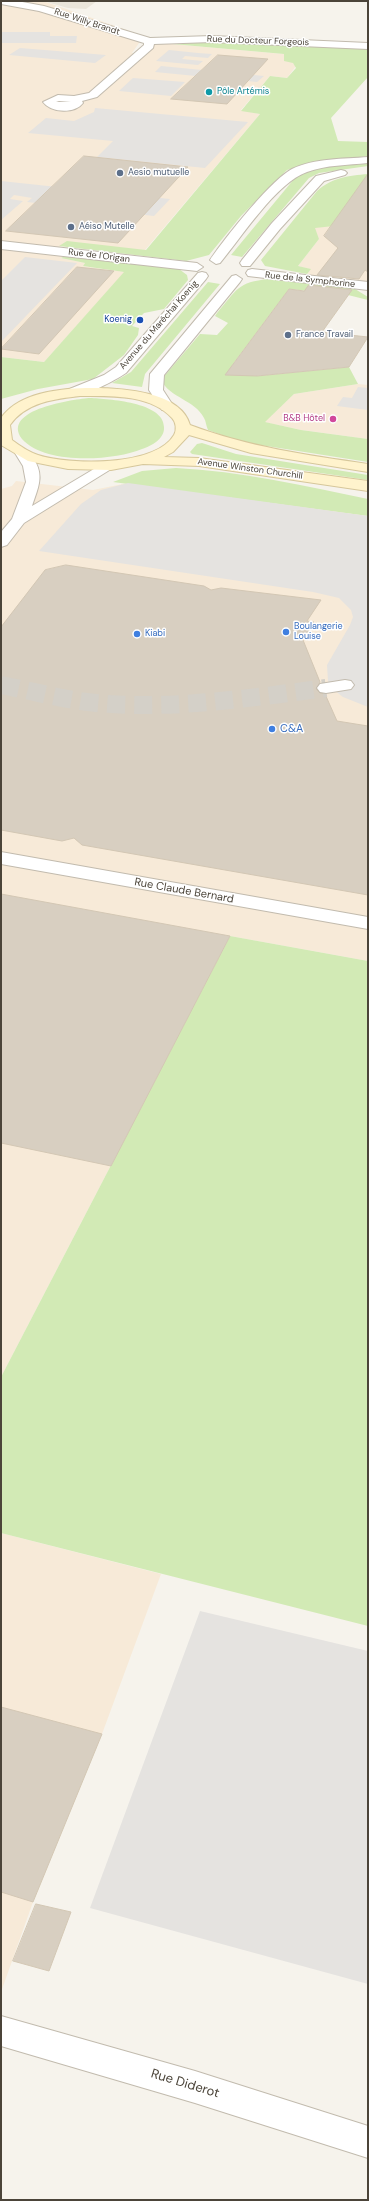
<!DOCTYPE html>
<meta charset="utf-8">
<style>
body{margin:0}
#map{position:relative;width:369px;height:2201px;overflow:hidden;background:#f6f3ec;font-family:"DM Sans",sans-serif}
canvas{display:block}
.frame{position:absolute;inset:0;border:2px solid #4b4439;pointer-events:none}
</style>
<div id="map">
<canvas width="369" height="2201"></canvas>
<div class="frame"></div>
</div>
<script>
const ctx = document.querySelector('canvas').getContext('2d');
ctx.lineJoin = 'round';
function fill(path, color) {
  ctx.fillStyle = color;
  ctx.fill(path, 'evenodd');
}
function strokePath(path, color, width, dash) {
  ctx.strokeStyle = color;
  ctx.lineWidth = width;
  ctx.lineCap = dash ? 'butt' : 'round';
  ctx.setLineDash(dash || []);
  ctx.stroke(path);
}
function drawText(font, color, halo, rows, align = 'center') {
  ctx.font = font + ' "DM Sans",sans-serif';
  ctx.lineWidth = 3;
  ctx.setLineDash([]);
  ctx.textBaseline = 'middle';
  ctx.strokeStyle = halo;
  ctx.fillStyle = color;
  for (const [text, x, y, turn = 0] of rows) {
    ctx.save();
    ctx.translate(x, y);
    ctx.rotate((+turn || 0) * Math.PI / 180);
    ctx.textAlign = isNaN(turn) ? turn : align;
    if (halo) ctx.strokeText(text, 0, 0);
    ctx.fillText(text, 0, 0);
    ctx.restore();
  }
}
fill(new Path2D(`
 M43,1H97L86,9L68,8Z`), '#eae5da');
fill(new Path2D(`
 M1,1L46,2L144,36L132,53H141L150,42L284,54L296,66L287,78L270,76L241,110L260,114L145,250L60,246L69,252L61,258L85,263L83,266L125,272L44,362L1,357Z
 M368,189V286L304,279L310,269L298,266L319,239L314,228Z
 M358,384L368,385V439L301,430L264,422L294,394Z
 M16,481L93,490L128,483L368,516V961L230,936L1,1377V489L12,486Z
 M1,1533L161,1574L102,1734L33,1902L1,1992Z`), '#f7ead8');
fill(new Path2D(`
 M167,40L368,46V77L331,118L338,141L368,142V156L306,164L287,170L241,216L209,255L186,261L59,246L67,241L146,250L260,114L241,111L270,76L287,78L296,68L293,63L284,61V54L150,42Z
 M368,163V166L319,173L309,178L242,257L231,255L294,179C315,164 344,165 368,163Z
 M368,174V189L362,223L315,228L319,239L298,266L311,269L307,274L265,266L261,260L317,191C333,177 348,176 368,174Z
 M65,256L179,269L187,275L188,280L164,309L144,313L132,326L139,328L138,335L124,355L93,379L38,389L1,399V357L44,362L124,272L83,266L85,263L61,258Z
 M269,279L355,289L368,297V300L348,295L289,289L233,364L232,369L257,376L349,367L358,384L294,394L265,422L301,430L368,439V462L241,442L208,430C206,426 206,421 204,418C195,400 170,398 161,380L200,334L217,335L228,323L215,316L217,313C237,290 237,282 269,279Z
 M208,282L220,284L145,374L142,387L112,383L131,372Z
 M90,398C108,399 164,402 164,427C165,439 151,446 142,449C113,461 45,465 22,439C0,409 76,399 90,398Z
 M202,443L236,454L368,475V480L192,454L190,452L197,444Z
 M176,468C241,471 304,486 368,499V516L113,482L142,471Z
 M230,936L368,961V1626L1,1533V1377Z`), '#d2eab5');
fill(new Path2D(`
 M1,32H50V36H77L76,43H1Z
 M20,48L106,55L95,63L9,55Z
 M169,50L198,53L212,54L208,58L185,56L182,59L203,61L198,65L156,61Z
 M161,66L264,76L257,82L155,72Z
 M133,78L185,82L171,96L119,91Z
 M95,108L248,122L205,168L97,157L113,141L28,133L46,118L74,121L94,112Z
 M1,181L170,199L154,216L27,202L32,198L14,195L10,199L23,201L1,220Z
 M25,257L77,263L1,342V281Z
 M358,387L368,388V410L337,406L343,397L352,398Z
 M128,483L368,516V707L343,697L334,690L328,681L327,665L350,625L353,617L351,610L339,598L313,592L39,551L81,504L101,490Z
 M200,1611L368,1651V1984L90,1908Z`), '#e5e3e0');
const building = new Path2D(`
 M218,55L268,59L227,104L171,99Z
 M84,156L188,167L118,243L6,231Z
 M368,174V272L365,270L359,279L317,275L338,248L324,236Z
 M77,267L114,271L39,354L1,349Z
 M309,285L352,290L322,332L368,337L349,367L257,376L225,375L289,289L304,291Z
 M66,565L204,586L211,590L221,588L321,600L307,621L314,622L303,640L320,682L316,689L320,693L325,694L337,721L368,726V895L82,845L74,838L62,841L1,830V627L45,570Z
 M1,894L230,936L111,1166L1,1143Z
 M1,1707L102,1734L33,1902L1,1892Z
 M36,1904L71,1912L49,1971L13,1961Z`);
fill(building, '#d8cfc1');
strokePath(building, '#d3c7b4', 1);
strokePath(new Path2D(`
 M1,685C33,691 64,700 96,703C173,710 250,698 326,688`), '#d4d0c8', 18, [18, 9]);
const pedestrian = new Path2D(`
 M345,680L351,681L354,685L351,689L326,693L320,692L317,688L320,684Z`);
const minor = new Path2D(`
 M1,1H17L44,6L150,38L212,36L368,43V49L212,42L154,44L153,48L97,97L82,101L83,103C75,114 51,113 43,102L58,95L74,96L89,93L144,45V43L39,11L1,4ZM59,101L71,102H56Z
 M368,157V163C348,165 326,165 307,172C277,182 241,238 220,263L216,264L210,260C225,238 270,181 292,169C314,158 344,159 368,157Z
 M341,170L345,171L347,173L345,175L324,181L280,229L250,266H242L240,263L242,260L272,223L316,176Z
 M1,241L197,263L203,267L197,271L1,249Z
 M252,269L368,282V290L248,276L246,273L248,270Z
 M202,272L206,273L208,276L206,279L126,373C114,381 81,399 67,396L65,393L67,390L104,375L116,367L198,273Z
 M236,275L242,279L240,282L164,375L163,390L174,407L172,410H162L149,390L150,374L232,276Z
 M22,449C28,450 30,453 33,458C45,475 38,488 32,506L104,463H114L116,466L24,523L7,545L1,547V532L12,519L26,482L23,466L15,453L17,450Z
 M1,852L368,917V929L1,864Z
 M1,2016L195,2071L368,2126V2158L195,2103L1,2046Z`);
const secondary = new Path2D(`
 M92,388C120,388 181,391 190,425C248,447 307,455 368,464V472L251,453L189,435L173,452L164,457L199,458L368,481V491L199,466L143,464L111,470L68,469L28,461L1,445V418C19,392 63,388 92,388ZM80,396C110,396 150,394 172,418C176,422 177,430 174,435C155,467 69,465 38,455C29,452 20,446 12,440L10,425C26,402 55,399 80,396Z`);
strokePath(pedestrian, '#c2bbae', 2);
strokePath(minor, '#c2bbae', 2);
strokePath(secondary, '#d6c79b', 2);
fill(pedestrian, '#fff');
fill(minor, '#fff');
fill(secondary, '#fff3cd');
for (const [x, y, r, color] of [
 [209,92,4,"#0f9aa8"],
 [120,173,4,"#5c6f8a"],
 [71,227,4,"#5c6f8a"],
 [140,320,4,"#1a4fb4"],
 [288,335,4,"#5c6f8a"],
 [333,419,4,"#d1479c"],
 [286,632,4,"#3f7fe0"],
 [137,634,4,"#3f7fe0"],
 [272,729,4,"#3f7fe0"]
]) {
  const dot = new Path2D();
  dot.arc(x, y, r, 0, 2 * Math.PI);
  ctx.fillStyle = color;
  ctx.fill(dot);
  strokePath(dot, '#fff', 1.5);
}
drawText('9px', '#4b4439', '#fff', [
 ["Rue Willy Brandt",87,22,18],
 ["Rue du Docteur Forgeois",258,41,2],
 ["Rue de l'Origan",99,256,7],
 ["Rue de la Symphorine",310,280,6],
 ["Avenue du Maréchal Koenig",159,325,-49],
 ["Avenue Winston Churchill",250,469,8]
]);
drawText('9px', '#0d838f', '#fff', [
 ["Pôle Artémis",217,92]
], 'left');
drawText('9px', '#4e5e75', '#fff', [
 ["Aesio mutuelle",128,173],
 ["Aéiso Mutelle",79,227],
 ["France Travail",296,335]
], 'left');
drawText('9px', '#164399', '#fff', [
 ["Koenig",132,320]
], 'right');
drawText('9px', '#b23c85', '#fff', [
 ["B&B Hôtel",325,419]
], 'right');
drawText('9px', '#366cbe', '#fff', [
 ["Boulangerie",294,627],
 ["Louise",294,637],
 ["Kiabi",145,634]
], 'left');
drawText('11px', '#366cbe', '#fff', [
 ["C&A",280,729]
], 'left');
drawText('11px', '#4b4439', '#fff', [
 ["Rue Claude Bernard",184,891,10]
]);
drawText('13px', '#4b4439', '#fff', [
 ["Rue Diderot",185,2084,17]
]);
</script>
